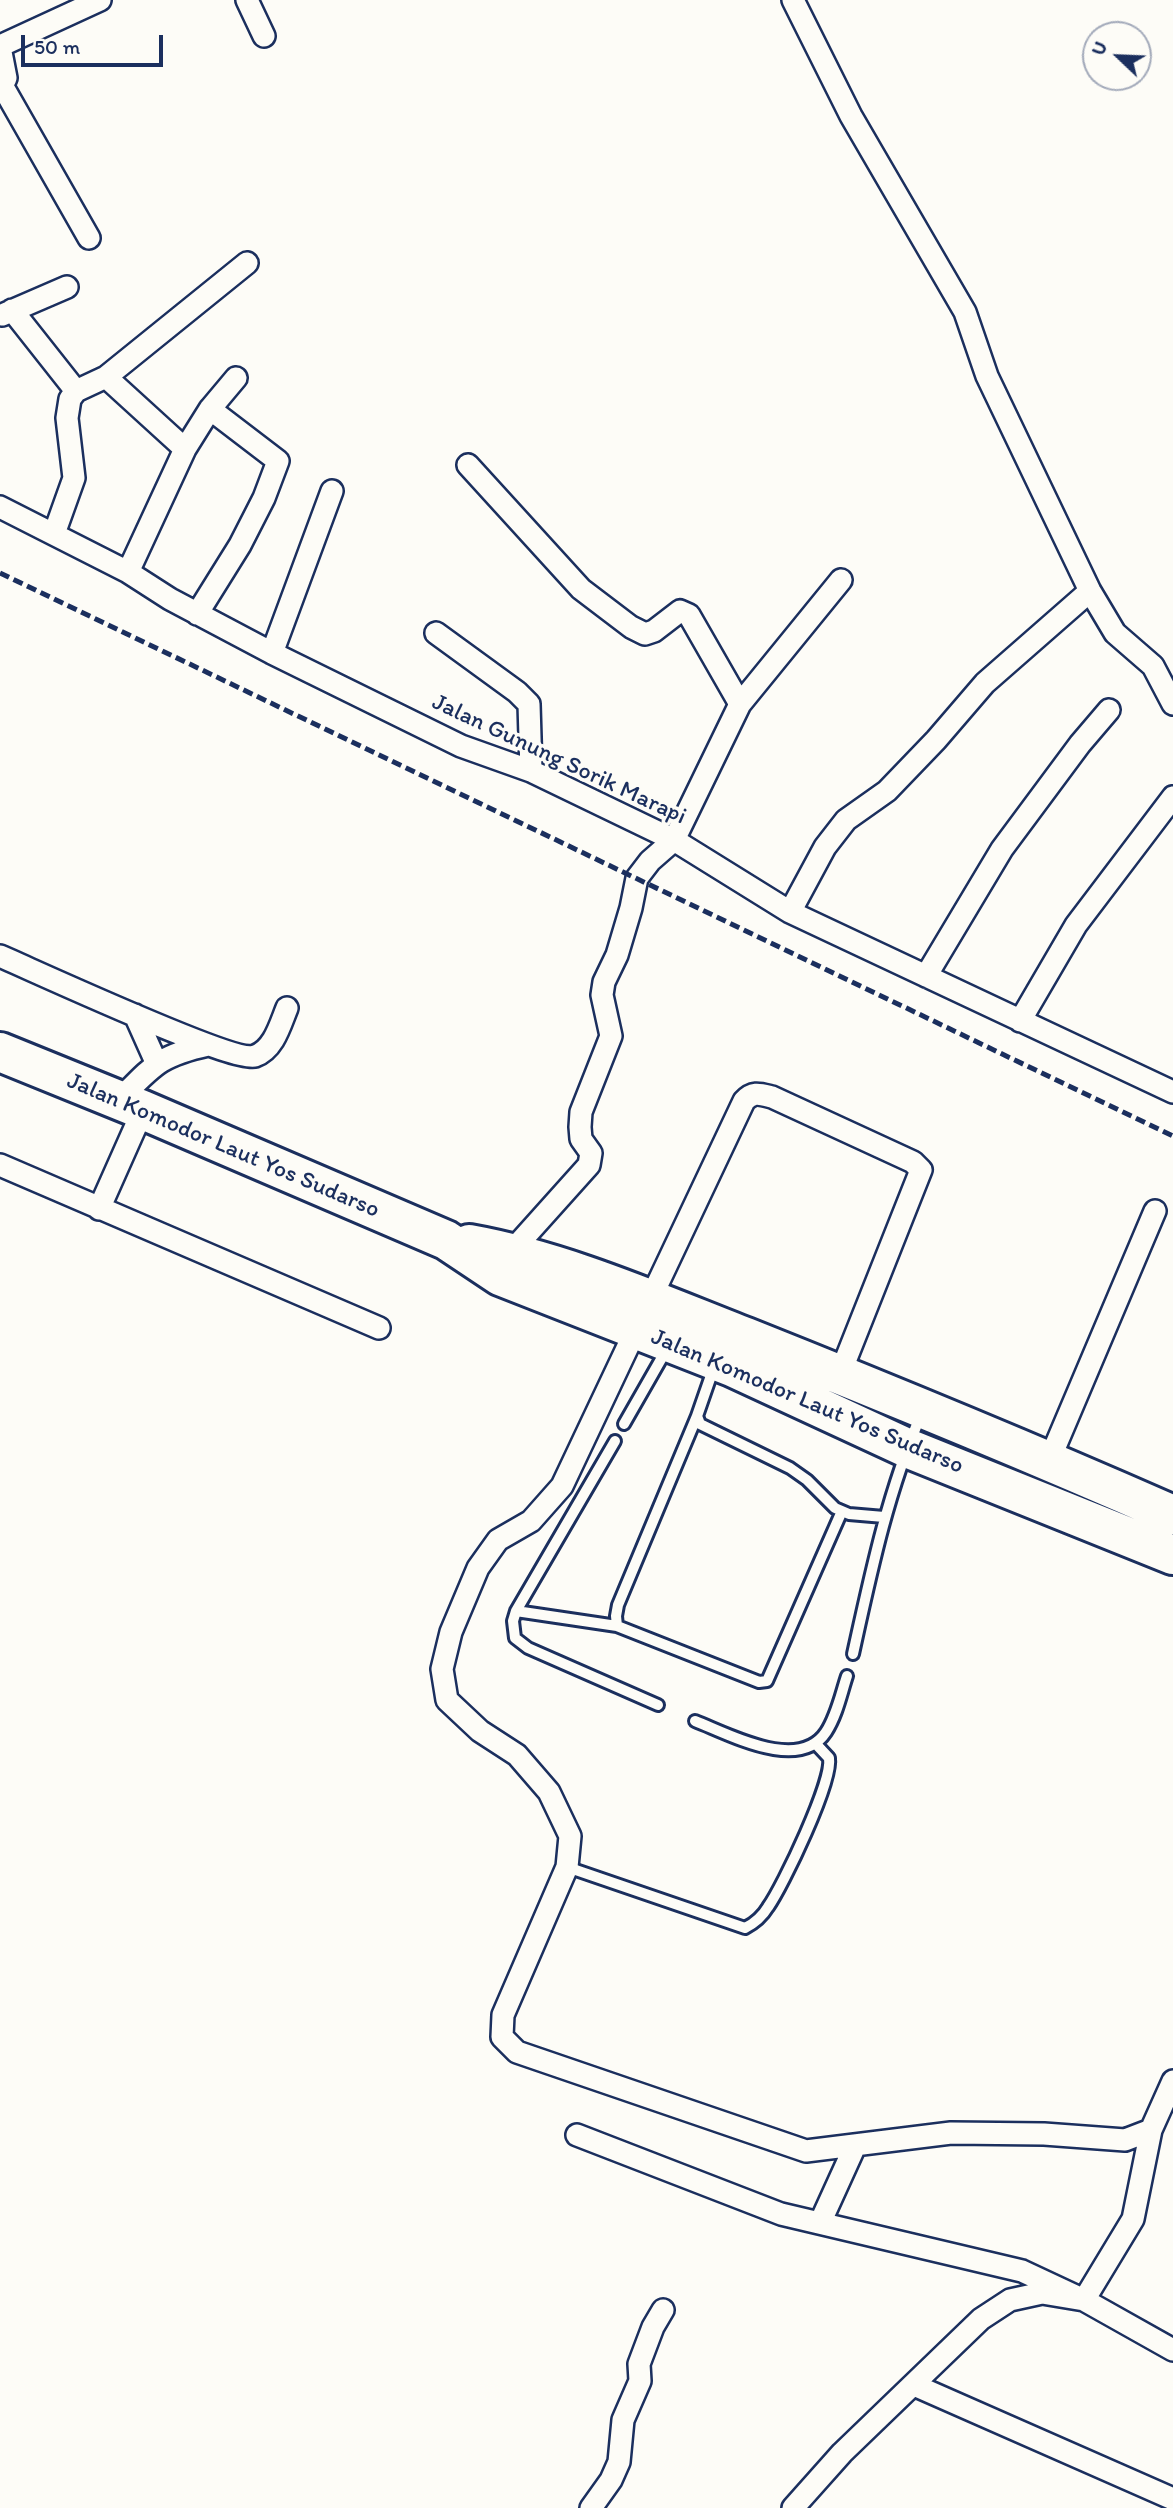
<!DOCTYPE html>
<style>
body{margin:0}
#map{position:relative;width:1173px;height:2508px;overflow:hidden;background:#fdfcf7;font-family:Itim,sans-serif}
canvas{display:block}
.north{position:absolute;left:1082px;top:21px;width:70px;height:70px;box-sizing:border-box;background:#fdfcf7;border:2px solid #a3aaba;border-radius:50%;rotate:293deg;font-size:19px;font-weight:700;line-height:28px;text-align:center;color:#1b2f5e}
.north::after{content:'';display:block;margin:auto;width:24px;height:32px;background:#1b2f5e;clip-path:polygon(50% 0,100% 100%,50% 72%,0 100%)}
.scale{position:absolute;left:21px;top:35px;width:142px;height:32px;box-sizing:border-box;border:4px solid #1b2f5e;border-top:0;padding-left:9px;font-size:21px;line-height:24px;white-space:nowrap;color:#1b2f5e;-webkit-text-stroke:5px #fdfcf7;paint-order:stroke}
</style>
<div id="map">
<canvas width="1173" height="2508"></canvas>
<div class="north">U</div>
<div class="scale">50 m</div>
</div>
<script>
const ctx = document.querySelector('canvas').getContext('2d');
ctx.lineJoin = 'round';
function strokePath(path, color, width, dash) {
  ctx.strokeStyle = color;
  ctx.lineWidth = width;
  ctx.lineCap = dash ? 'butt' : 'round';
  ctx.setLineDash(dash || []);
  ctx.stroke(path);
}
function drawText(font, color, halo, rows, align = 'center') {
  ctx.font = font + ' Itim,sans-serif';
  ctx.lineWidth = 7;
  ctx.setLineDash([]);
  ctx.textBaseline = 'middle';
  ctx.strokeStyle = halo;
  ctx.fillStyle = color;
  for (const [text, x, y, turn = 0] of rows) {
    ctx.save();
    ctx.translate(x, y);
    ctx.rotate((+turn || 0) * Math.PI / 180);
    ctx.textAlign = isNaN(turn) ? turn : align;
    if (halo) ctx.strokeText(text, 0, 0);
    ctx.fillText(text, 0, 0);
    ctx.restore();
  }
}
const lane = new Path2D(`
 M714,1367L697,1416L700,1424L790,1468L807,1480L835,1508L849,1514L884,1517
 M697,1416L618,1605L616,1616L617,1626L759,1682L767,1681L842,1511
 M624,1424L668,1347
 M615,1441L516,1611L513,1621L515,1638L528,1648L658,1705
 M516,1611L617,1626
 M853,1654C871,1572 888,1491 921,1415
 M695,1721C729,1734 799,1773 826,1732C837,1715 841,1694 847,1676
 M567,1867L745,1928C755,1923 762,1917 768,1907C783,1886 833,1781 829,1758L815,1743`);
const street = new Path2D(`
 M247,0L264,36
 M793,0L851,116L965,312L987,376L1090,591L1115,633L1153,666L1173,704
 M0,46L100,0
 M0,47L6,78L0,90
 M3,87L89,238
 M12,310L76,391
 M2,315L67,287
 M106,377L185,449
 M468,465L581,589L631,627L645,634L654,631L680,611L689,615L740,704
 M0,507L128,572L170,599L272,653L461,746L531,771L674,840L790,912L1173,1092
 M54,534L74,478L67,418L70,399L76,391L106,377L247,263
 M128,572L185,449L210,409L236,378
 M197,614L240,545L264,498L278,461L210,409
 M436,633L517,692L529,704L531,771
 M272,653L332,491
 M790,912L825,847L846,820L887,791L936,740L985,683L1090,591
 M0,956C35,971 233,1063 255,1056C274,1049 280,1025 287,1008
 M926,976L1002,849L1080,744L1109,710
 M135,1015L156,1062
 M1020,1021L1076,925L1173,797
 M118,1101C153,1066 158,1056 208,1045
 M0,1165L379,1328
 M99,1209L143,1110
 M508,1258L511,1252L589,1165L591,1153L581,1139L580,1127L581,1112L611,1036L602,995L604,982L617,955L631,908L637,878L650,861L674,840L740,704L841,580
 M840,1374L921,1170L913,1162L772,1097C760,1094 753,1091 744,1101L562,1486L531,1521L498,1540L478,1568L451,1632L442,1669L447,1700L480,1731L517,1755L549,1792L570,1836L567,1867L503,2015L502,2037L517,2052L806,2151L951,2133L1044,2134L1125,2140L1151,2130
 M1049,1461L1155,1211
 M577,2135L781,2214L1022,2271L1084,2300L1173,2350
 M820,2223L855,2146
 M914,2385L1173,2499
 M591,2508L611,2480L619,2462L623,2420L640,2381L639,2364L653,2327L663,2310
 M793,2508L842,2453L981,2319L1010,2300L1042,2293L1084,2300L1133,2219L1151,2130L1173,2081`);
const highway = new Path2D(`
 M0,1052L143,1110L446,1240L500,1276L732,1367L907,1448L1173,1555
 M469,1244C564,1261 656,1302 746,1337C889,1394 1032,1453 1173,1515`);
strokePath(lane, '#1b2f5e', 16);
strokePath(street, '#1b2f5e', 26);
strokePath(highway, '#1b2f5e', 44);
strokePath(lane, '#fdfcf7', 10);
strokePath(street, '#fdfcf7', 21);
strokePath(highway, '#fdfcf7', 38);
strokePath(new Path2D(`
 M0,573L1173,1136`), '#1b2f5e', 5, [10, 5]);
drawText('24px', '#1b2f5e', '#fdfcf7', [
 ["Jalan Gunung Sorik Marapi",559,760,25],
 ["Jalan Komodor Laut Yos Sudarso",223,1146,23],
 ["Jalan Komodor Laut Yos Sudarso",807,1402,23]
]);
</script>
